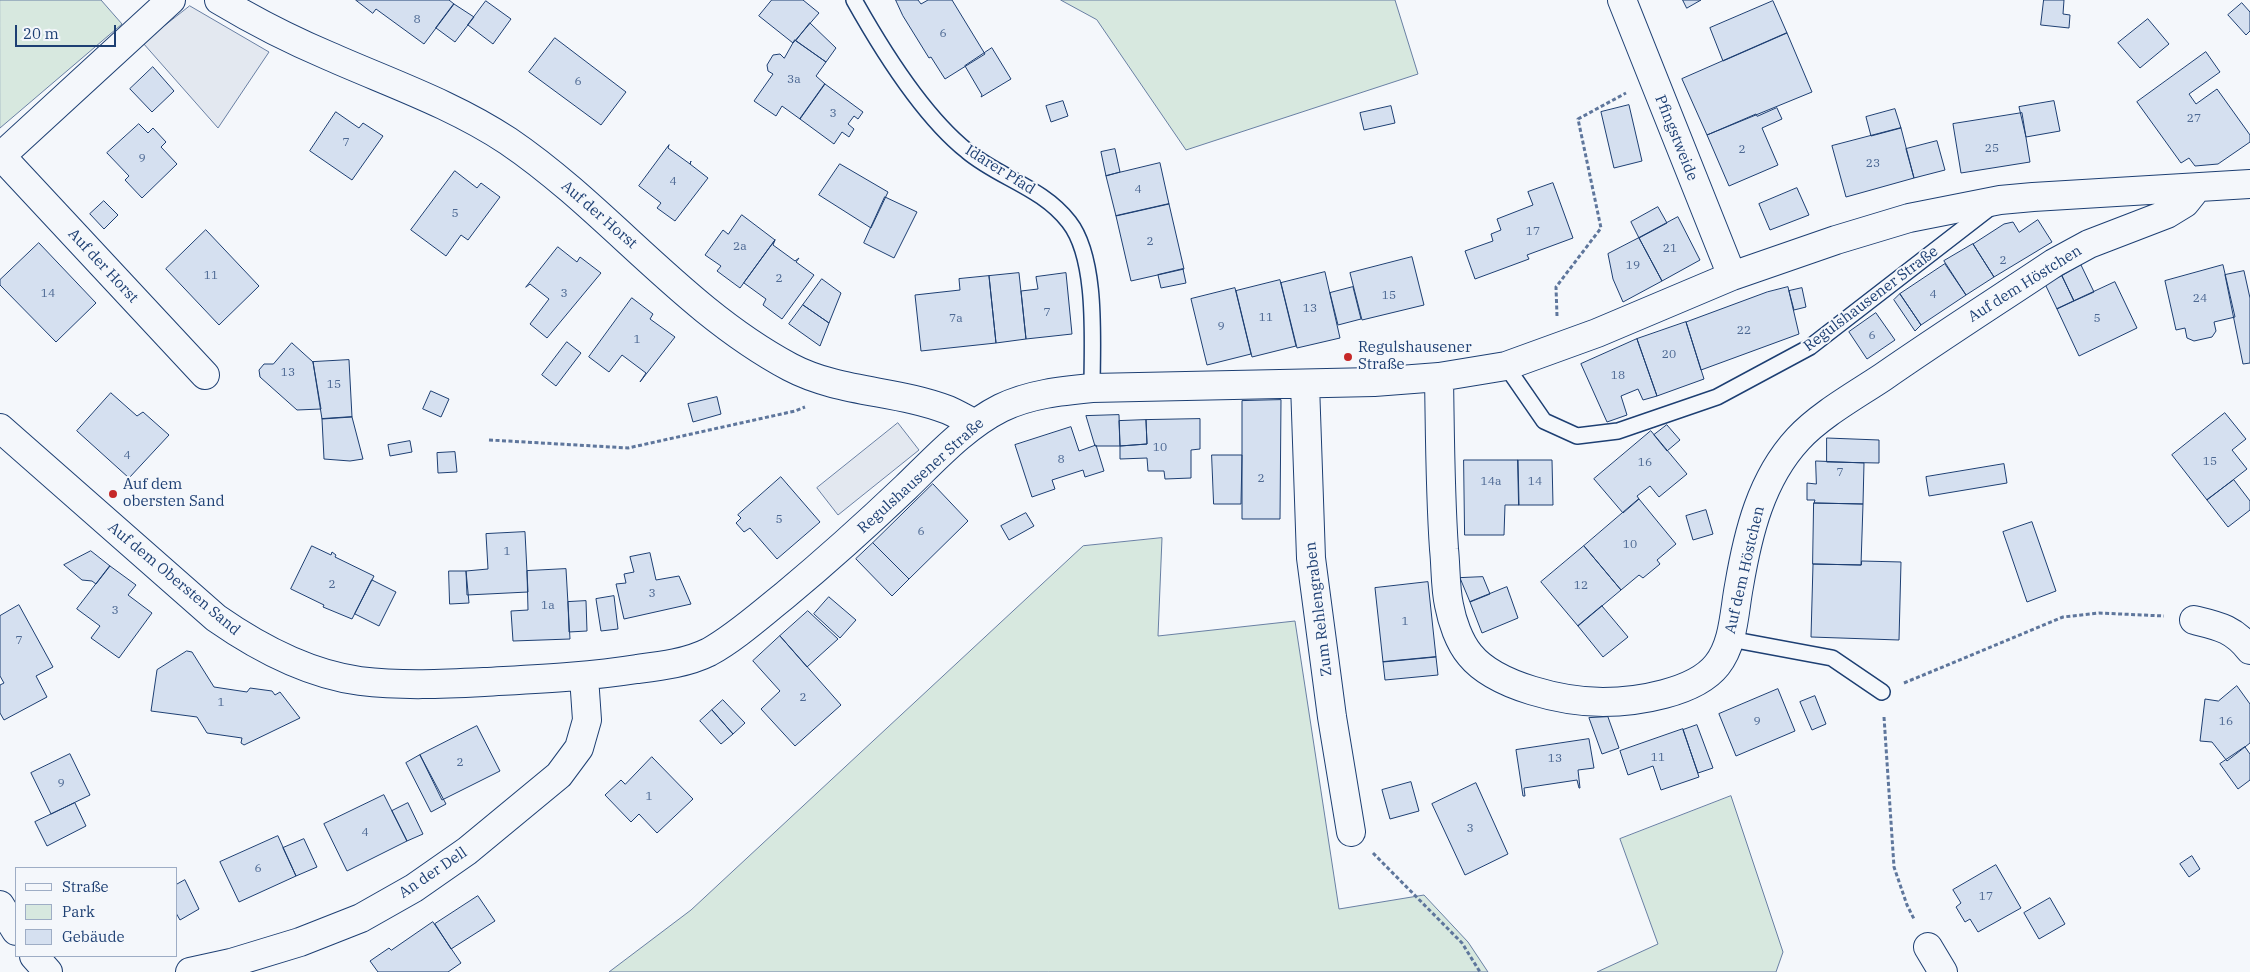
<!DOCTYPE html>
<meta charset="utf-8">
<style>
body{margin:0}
#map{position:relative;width:2250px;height:972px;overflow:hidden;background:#f4f7fb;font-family:"IBM Plex Serif",serif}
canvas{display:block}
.legend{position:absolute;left:15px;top:867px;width:162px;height:90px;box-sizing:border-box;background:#f4f7fb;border:1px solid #9eadc5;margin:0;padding:6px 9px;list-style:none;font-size:15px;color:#1d3f73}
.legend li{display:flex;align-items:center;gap:10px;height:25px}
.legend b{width:25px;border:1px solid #9eadc5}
.scale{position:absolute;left:15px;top:25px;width:101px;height:22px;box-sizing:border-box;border:2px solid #1d3f73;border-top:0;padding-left:6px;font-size:15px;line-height:18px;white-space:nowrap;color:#1d3f73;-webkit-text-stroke:4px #f4f7fb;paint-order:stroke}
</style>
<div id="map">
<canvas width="2250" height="972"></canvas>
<ul class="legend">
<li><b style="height:6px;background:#f4f7fb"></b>Straße</li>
<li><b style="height:14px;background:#d7e8df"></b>Park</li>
<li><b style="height:14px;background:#d5e0f0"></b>Gebäude</li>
</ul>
<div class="scale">20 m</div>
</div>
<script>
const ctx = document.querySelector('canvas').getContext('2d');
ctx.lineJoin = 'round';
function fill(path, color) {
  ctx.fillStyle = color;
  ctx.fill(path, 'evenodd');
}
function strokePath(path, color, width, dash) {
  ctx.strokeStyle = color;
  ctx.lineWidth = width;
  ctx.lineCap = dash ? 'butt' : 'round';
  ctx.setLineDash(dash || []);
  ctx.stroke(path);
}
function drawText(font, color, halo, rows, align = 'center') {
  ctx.font = font + ' "IBM Plex Serif",serif';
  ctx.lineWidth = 4;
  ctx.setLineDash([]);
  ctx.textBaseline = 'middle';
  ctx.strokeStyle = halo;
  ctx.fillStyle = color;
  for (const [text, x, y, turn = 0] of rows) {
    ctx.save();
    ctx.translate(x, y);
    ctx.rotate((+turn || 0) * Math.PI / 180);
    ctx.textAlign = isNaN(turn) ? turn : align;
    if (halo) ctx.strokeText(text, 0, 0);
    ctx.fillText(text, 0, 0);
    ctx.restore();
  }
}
const green = new Path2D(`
 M0,0H101L122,24L0,128Z
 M1061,0H1395L1418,74L1186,150L1097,20Z
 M1162,538L1158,636L1295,621L1339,909L1424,895L1468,942L1488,972H609L691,910L1083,546Z
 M1731,796L1783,952L1776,972H1597L1658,944L1620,839Z`);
fill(green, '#d7e8df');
strokePath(green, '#687fa3', 1);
const parking = new Path2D(`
 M190,6L269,52L218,128L143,43Z
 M898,423L919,450L838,515L817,488Z`);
fill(parking, '#e3e8f0');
strokePath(parking, '#687fa3', 1);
const building = new Path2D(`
 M356,0H449L454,4L424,44L376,9L373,13Z
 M772,0H803L819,13L793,43L759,16Z
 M896,0H918L921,4L928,0H952L985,54L945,79L931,57L929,58L903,16Z
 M1683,0H1701L1687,8Z
 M2044,0H2064L2063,14L2070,15L2069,28L2041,25Z
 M486,1L511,19L493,44L468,25Z
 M1773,1L1787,33L1723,61L1710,28Z
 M2242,3L2250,12V31L2246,35L2228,15Z
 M454,4L474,17L455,42L436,28Z
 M2148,19L2169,44L2140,68L2118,43Z
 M810,23L836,48L826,62L796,41Z
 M1787,33L1812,92L1707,135L1682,79Z
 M555,38L626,92L601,125L529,72Z
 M795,40L826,62L816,76L825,84L800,119L782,106L776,116L754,101L773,74L768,71L767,65L773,55L780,54L784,58Z
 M992,48L1011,79L981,97L982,95L965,66Z
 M2206,52L2220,72L2189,94L2196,104L2217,89L2250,135V142L2218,164L2195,166L2189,158L2181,163L2137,102Z
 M153,67L174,91L152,112L130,89Z
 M825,84L863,112L858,119L854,116L848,124L854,129L849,137L842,132L834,144L800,119Z
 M1063,101L1068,116L1051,122L1046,106Z
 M2054,101L2060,131L2026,137L2019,107Z
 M1629,105L1642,161L1614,168L1601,112Z
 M1391,106L1395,123L1364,130L1360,113Z
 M1777,108L1782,119L1762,128L1778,165L1729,186L1707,135L1756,114L1757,116Z
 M1895,109L1901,128L1871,136L1866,117Z
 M336,112L359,128L363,123L383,136L352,180L310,151Z
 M2022,113L2030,162L1961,173L1953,124Z
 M139,124L148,133L153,128L166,142L161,147L177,164L142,198L125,180L129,176L107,153Z
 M1901,128L1914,178L1846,197L1832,146Z
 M1937,141L1945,170L1914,178L1906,149Z
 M669,145L668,148L690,164L691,161L690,164L708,178L675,221L657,208L661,203L639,186Z
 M1115,149L1120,172L1106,176L1101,152Z
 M1160,163L1169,204L1116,216L1106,176Z
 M840,164L888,192L871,228L819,195Z
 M455,171L477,188L481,183L500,197L468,240L461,235L446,256L411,230Z
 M1553,183L1573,238L1527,255L1529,259L1475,279L1465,251L1493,241L1491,234L1501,230L1497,219L1533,205L1528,192Z
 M1797,188L1809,215L1770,230L1759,204Z
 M885,197L917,212L894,258L864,243Z
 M104,201L118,215L104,229L90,214Z
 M1169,204L1184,269L1131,281L1116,216Z
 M1658,207L1667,223L1639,238L1631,222Z
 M742,215L775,240L740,288L717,271L721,266L705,255L723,230L728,234Z
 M1678,217L1700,260L1662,281L1639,238Z
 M2038,220L2052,242L1994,277L1973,244L2004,224L2013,222L2019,232Z
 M206,230L259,286L219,325L166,269Z
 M1639,238L1662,281L1623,302L1613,279L1608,254Z
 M775,240L773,245L795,261L799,258L796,262L814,275L782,319L763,305L766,299L744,283Z
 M39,243L96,303L56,342L0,285V280Z
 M1973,244L1994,277L1966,295L1944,261Z
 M558,247L577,262L580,257L601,273L547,338L530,324L549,299L530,284L526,287Z
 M1412,257L1424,305L1362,320L1350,273Z
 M1945,264L1966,295L1921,325L1900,294Z
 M2081,265L2094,292L2074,301L2062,276Z
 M2223,265L2235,317L2214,322L2216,331L2212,337L2194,341L2187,338L2185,328L2176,330L2165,281Z
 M1183,269L1186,283L1161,288L1158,275Z
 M2244,271L2250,298V363L2243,364L2225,275Z
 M1325,272L1340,338L1297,348L1281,283Z
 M1019,273L1026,339L996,343L989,276Z
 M1066,273L1072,334L1026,339L1021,291L1038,289L1036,277Z
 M989,276L996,343L921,351L915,295L960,290L959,279Z
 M2062,276L2074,301L2057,309L2045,284Z
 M822,279L841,293L829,323L803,305Z
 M1280,280L1296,346L1252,357L1236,291Z
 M2115,282L2137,328L2079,356L2057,309Z
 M1353,287L1361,319L1338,325L1330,293Z
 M1788,287L1799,334L1701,370L1686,322L1767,292Z
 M1235,288L1251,354L1207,365L1191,299Z
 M1802,288L1806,307L1794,310L1789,291Z
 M1900,294L1921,325L1915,331L1894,300Z
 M632,298L653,314L650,319L675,337L640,382L646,373L622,355L609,372L589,357Z
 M803,305L829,323L820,346L789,324Z
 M1876,313L1895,340L1867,359L1849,332Z
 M1686,322L1704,379L1657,396L1637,339Z
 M1637,339L1657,396L1643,400L1638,389L1621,396L1627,415L1607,422L1581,364Z
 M567,342L581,353L556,386L542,375Z
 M292,343L313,362L321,409L297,410L260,377L259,370L264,364H273Z
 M349,360L352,417L322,419L313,362Z
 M431,391L449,399L441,417L423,409Z
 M111,393L137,416L143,412L169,435L129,478L77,431Z
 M717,397L721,414L693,422L688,404Z
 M1281,400L1280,519H1242V401Z
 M2225,413L2246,439L2232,450L2247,469L2207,500L2172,455Z
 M1119,415L1120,446H1095L1086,416Z
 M352,417L363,459L350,461L324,459L322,419Z
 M1200,419V449L1191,450V478L1165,479L1164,471H1148L1147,458L1120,459V446L1147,444L1146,420Z
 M1146,420L1147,444L1120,446L1119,421Z
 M1667,425L1680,440L1667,451L1654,435Z
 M1071,427L1079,451L1096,445L1104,471L1085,477L1083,470L1052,480L1055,489L1032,497L1015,445Z
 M1651,431L1687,474L1659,497L1650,486L1637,496L1639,499L1623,513L1594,479Z
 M1827,438L1879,440V463L1827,462Z
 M410,441L412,452L390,456L388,445Z
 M455,452L457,472L438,473L437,453Z
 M1212,455H1242L1241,504H1214Z
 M1464,460H1518L1519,505H1505L1504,535H1465Z
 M1518,460H1552L1553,505H1519Z
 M1816,461L1864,463L1863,504L1814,503L1815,500H1807V483L1816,484Z
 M2004,464L2007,483L1929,496L1926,477Z
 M781,477L820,522L777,559L750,528L744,532L736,523L741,518L738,515Z
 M2234,480L2250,501V510L2228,527L2207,500Z
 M933,484L968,521L909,579L873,543Z
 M1639,499L1676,544L1657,560L1660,564L1643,578L1639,575L1621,590L1584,546Z
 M1814,503L1863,504L1861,565L1813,564Z
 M1706,510L1713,534L1693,540L1686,516Z
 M1026,513L1034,526L1009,540L1001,526Z
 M2032,522L2056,591L2027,602L2003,532Z
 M525,532L528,592L467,595L466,571L488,569L486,534Z
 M873,543L909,579L892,596L856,559Z
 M312,546L331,555L332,552L336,555L335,557L374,576L352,619L323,607L324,605L291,589Z
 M1584,546L1621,590L1578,626L1541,582Z
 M91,551L110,566L96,584L92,581L82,580L64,565Z
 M650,553L656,580L679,576L691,604L624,619L616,584L626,583L624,574L634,572L630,557Z
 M1862,561L1901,562L1899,640L1811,637L1813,564L1861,565Z
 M110,566L136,585L128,595L152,613L119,658L91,638L100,626L77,609Z
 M566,569L570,639L513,641L511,611L528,610L527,571Z
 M449,571H466L469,603L450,604Z
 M1483,577L1490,594L1470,602L1460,578Z
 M372,580L396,592L379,626L355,614Z
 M1428,582L1436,657L1383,662L1375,588Z
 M1507,587L1518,618L1482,633L1470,602Z
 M614,596L618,629L601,631L596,599Z
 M829,597L856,620L840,638L814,614Z
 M586,601L587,631L569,632L568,602Z
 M19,605L53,667L36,676L47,697L4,720L0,713V685L4,683L0,676V616Z
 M1602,606L1628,637L1603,657L1578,626Z
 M808,611L838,639L807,667L780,636Z
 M780,636L841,705L795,746L761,709L780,691L753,661Z
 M187,651L192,652L214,687L247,692L250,688L272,691L275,695L280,692L300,718L244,745L241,743L242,738L207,733L197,717L151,711L157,670Z
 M1436,657L1438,675L1385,680L1383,662Z
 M2237,686L2250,704V743L2227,761L2212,742L2200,741L2205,699L2218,701Z
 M1778,689L1795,731L1736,756L1719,714Z
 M1815,696L1826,724L1812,730L1800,702Z
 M723,700L745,723L733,734L712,710Z
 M712,710L733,734L721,744L700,721Z
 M1608,717L1619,748L1602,754L1589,718Z
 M1697,725L1713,768L1698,773L1683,730Z
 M477,726L500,771L442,800L420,755Z
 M1683,729L1699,777L1661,790L1653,766L1628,775L1620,751Z
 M1589,739L1594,768L1578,770L1580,788H1579L1577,780L1524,788L1525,796H1523L1516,750Z
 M2245,747L2250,754V780L2238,789L2220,764Z
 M70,754L90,795L51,814L31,773Z
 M420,755L446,804L431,812L406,763Z
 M652,757L693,799L657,833L639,814L631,822L605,795L621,780L625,784Z
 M1411,782L1419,811L1390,819L1382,790Z
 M1476,783L1508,854L1465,875L1432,804Z
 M384,795L407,841L347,871L324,824Z
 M75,803L86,826L47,846L35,822Z
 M408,803L423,834L407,841L392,811Z
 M278,836L296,876L239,902L220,862Z
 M304,839L317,867L296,876L283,848Z
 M2192,856L2200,869L2189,877L2180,864Z
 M1996,865L2021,908L1978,932L1970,919L1965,922L1956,907L1961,903L1953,890Z
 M185,880L199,909L180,920L176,913V885Z
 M478,896L495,921L451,949L435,924Z
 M2050,898L2065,924L2039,939L2024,913Z
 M433,922L461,963L448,972H378L370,961L389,948L391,950Z`);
fill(building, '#d5e0f0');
strokePath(building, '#1d3f73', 1);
const service = new Path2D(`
 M854,0C882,50 922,115 967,151C999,178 1042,187 1069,222C1098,259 1092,343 1092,388
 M1506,366L1544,421L1577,436L1618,431L1717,397L1810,347L1991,207
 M1730,639L1832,658L1882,692`);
const minor = new Path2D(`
 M219,0C254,21 291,40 329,56C390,83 452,104 508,141C608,209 683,310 790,367C839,393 897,390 948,410C957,414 966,419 975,424
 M1622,0L1732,276
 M1,156L205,375
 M0,157L171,0
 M1439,377C1440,435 1440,492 1444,549C1446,567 1445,587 1449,605C1452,621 1459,642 1470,655C1496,687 1565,702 1603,702C1636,702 1695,693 1717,665C1734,644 1734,612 1739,586C1748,533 1761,479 1798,439C1820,415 1856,395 1883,377C1939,338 1997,301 2054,263L2089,244L2167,214L2185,203L2197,188
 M1305,384L1311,558L1332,717L1351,832
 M0,428L216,618C259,648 308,674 360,681C401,686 444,684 484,682C536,679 586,677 637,669C661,666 687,663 709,652C736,637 760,615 784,596C826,561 866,525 906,487C935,459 965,426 1001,408C1030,394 1061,391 1092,388L1374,382L1439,377L1506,366L1597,333L1732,276L1836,240L1909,218L2000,200L2033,197L2250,184
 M2194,620C2219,626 2234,629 2250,650
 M0,905L16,931
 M1928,947L1943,972
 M34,956L48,972
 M190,972L231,963L300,942L361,918L414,888L467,851L559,775L579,748L587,720L584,677`);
strokePath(service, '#1d3f73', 18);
strokePath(minor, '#1d3f73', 30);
strokePath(new Path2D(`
 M1557,316L1556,287L1601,228L1578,119L1626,93
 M489,440L628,448L795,411L805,407
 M1904,683L2063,617L2099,613L2164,616
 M1884,717L1894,867L1907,905L1914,919
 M1373,853L1462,943L1480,972`), '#5e769c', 3, [4, 2.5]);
strokePath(service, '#f4f7fb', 15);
strokePath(minor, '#f4f7fb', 28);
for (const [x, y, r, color] of [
 [1348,357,5,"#c62828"],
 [113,494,5,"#c62828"]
]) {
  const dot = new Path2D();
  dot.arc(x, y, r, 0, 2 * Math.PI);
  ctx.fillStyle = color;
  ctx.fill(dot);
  strokePath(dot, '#f4f7fb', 2);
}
drawText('12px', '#4b6792', null, [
 ["8",417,20],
 ["6",943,34],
 ["3a",794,80],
 ["6",578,82],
 ["3",833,114],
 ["27",2194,119],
 ["7",346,143],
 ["25",1992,149],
 ["2",1742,150],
 ["9",142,159],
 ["23",1873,164],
 ["4",673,182],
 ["4",1138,190],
 ["5",455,214],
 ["17",1533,232],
 ["2",1150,242],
 ["2a",740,247],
 ["21",1670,249],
 ["2",2003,261],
 ["19",1633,266],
 ["11",211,276],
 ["2",779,279],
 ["14",48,294],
 ["3",564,294],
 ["4",1933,295],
 ["15",1389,296],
 ["24",2200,299],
 ["13",1310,309],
 ["7",1047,313],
 ["11",1266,318],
 ["7a",956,319],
 ["5",2097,319],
 ["9",1221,327],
 ["22",1744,331],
 ["6",1872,336],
 ["1",637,340],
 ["20",1669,355],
 ["13",288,373],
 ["18",1618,376],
 ["15",334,385],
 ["10",1160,448],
 ["4",127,456],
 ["8",1061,460],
 ["15",2210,462],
 ["16",1645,463],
 ["7",1840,473],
 ["2",1261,479],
 ["14a",1491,482],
 ["14",1535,482],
 ["5",779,520],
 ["6",921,532],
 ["10",1630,545],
 ["1",507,552],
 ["2",332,585],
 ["12",1581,586],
 ["3",652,594],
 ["1a",548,606],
 ["3",115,611],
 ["1",1405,622],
 ["7",19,641],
 ["2",803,698],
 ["1",221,703],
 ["9",1757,722],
 ["16",2226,722],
 ["11",1658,758],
 ["13",1555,759],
 ["2",460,763],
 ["9",61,784],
 ["1",649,797],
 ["3",1470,829],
 ["4",365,833],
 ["6",258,869],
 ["17",1986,897]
]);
drawText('15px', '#1d3f73', '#f4f7fb', [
 ["Pfingstweide",1676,138,68],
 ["Idarer Pfad",1000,170,32],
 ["Auf der Horst",599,215,41],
 ["Auf der Horst",103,266,47],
 ["Auf dem Höstchen",2025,284,-32],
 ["Regulshausener Straße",1871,299,-37],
 ["Regulshausener Straße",921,476,-42],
 ["Auf dem Höstchen",1745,570,-77],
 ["Auf dem Obersten Sand",174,579,40],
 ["Zum Rehlengraben",1319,609,-97],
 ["An der Dell",433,873,-34]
]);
drawText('15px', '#1d3f73', '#f4f7fb', [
 ["Regulshausener",1358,348],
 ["Straße",1358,365],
 ["Auf dem",123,485],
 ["obersten Sand",123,502]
], 'left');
</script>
